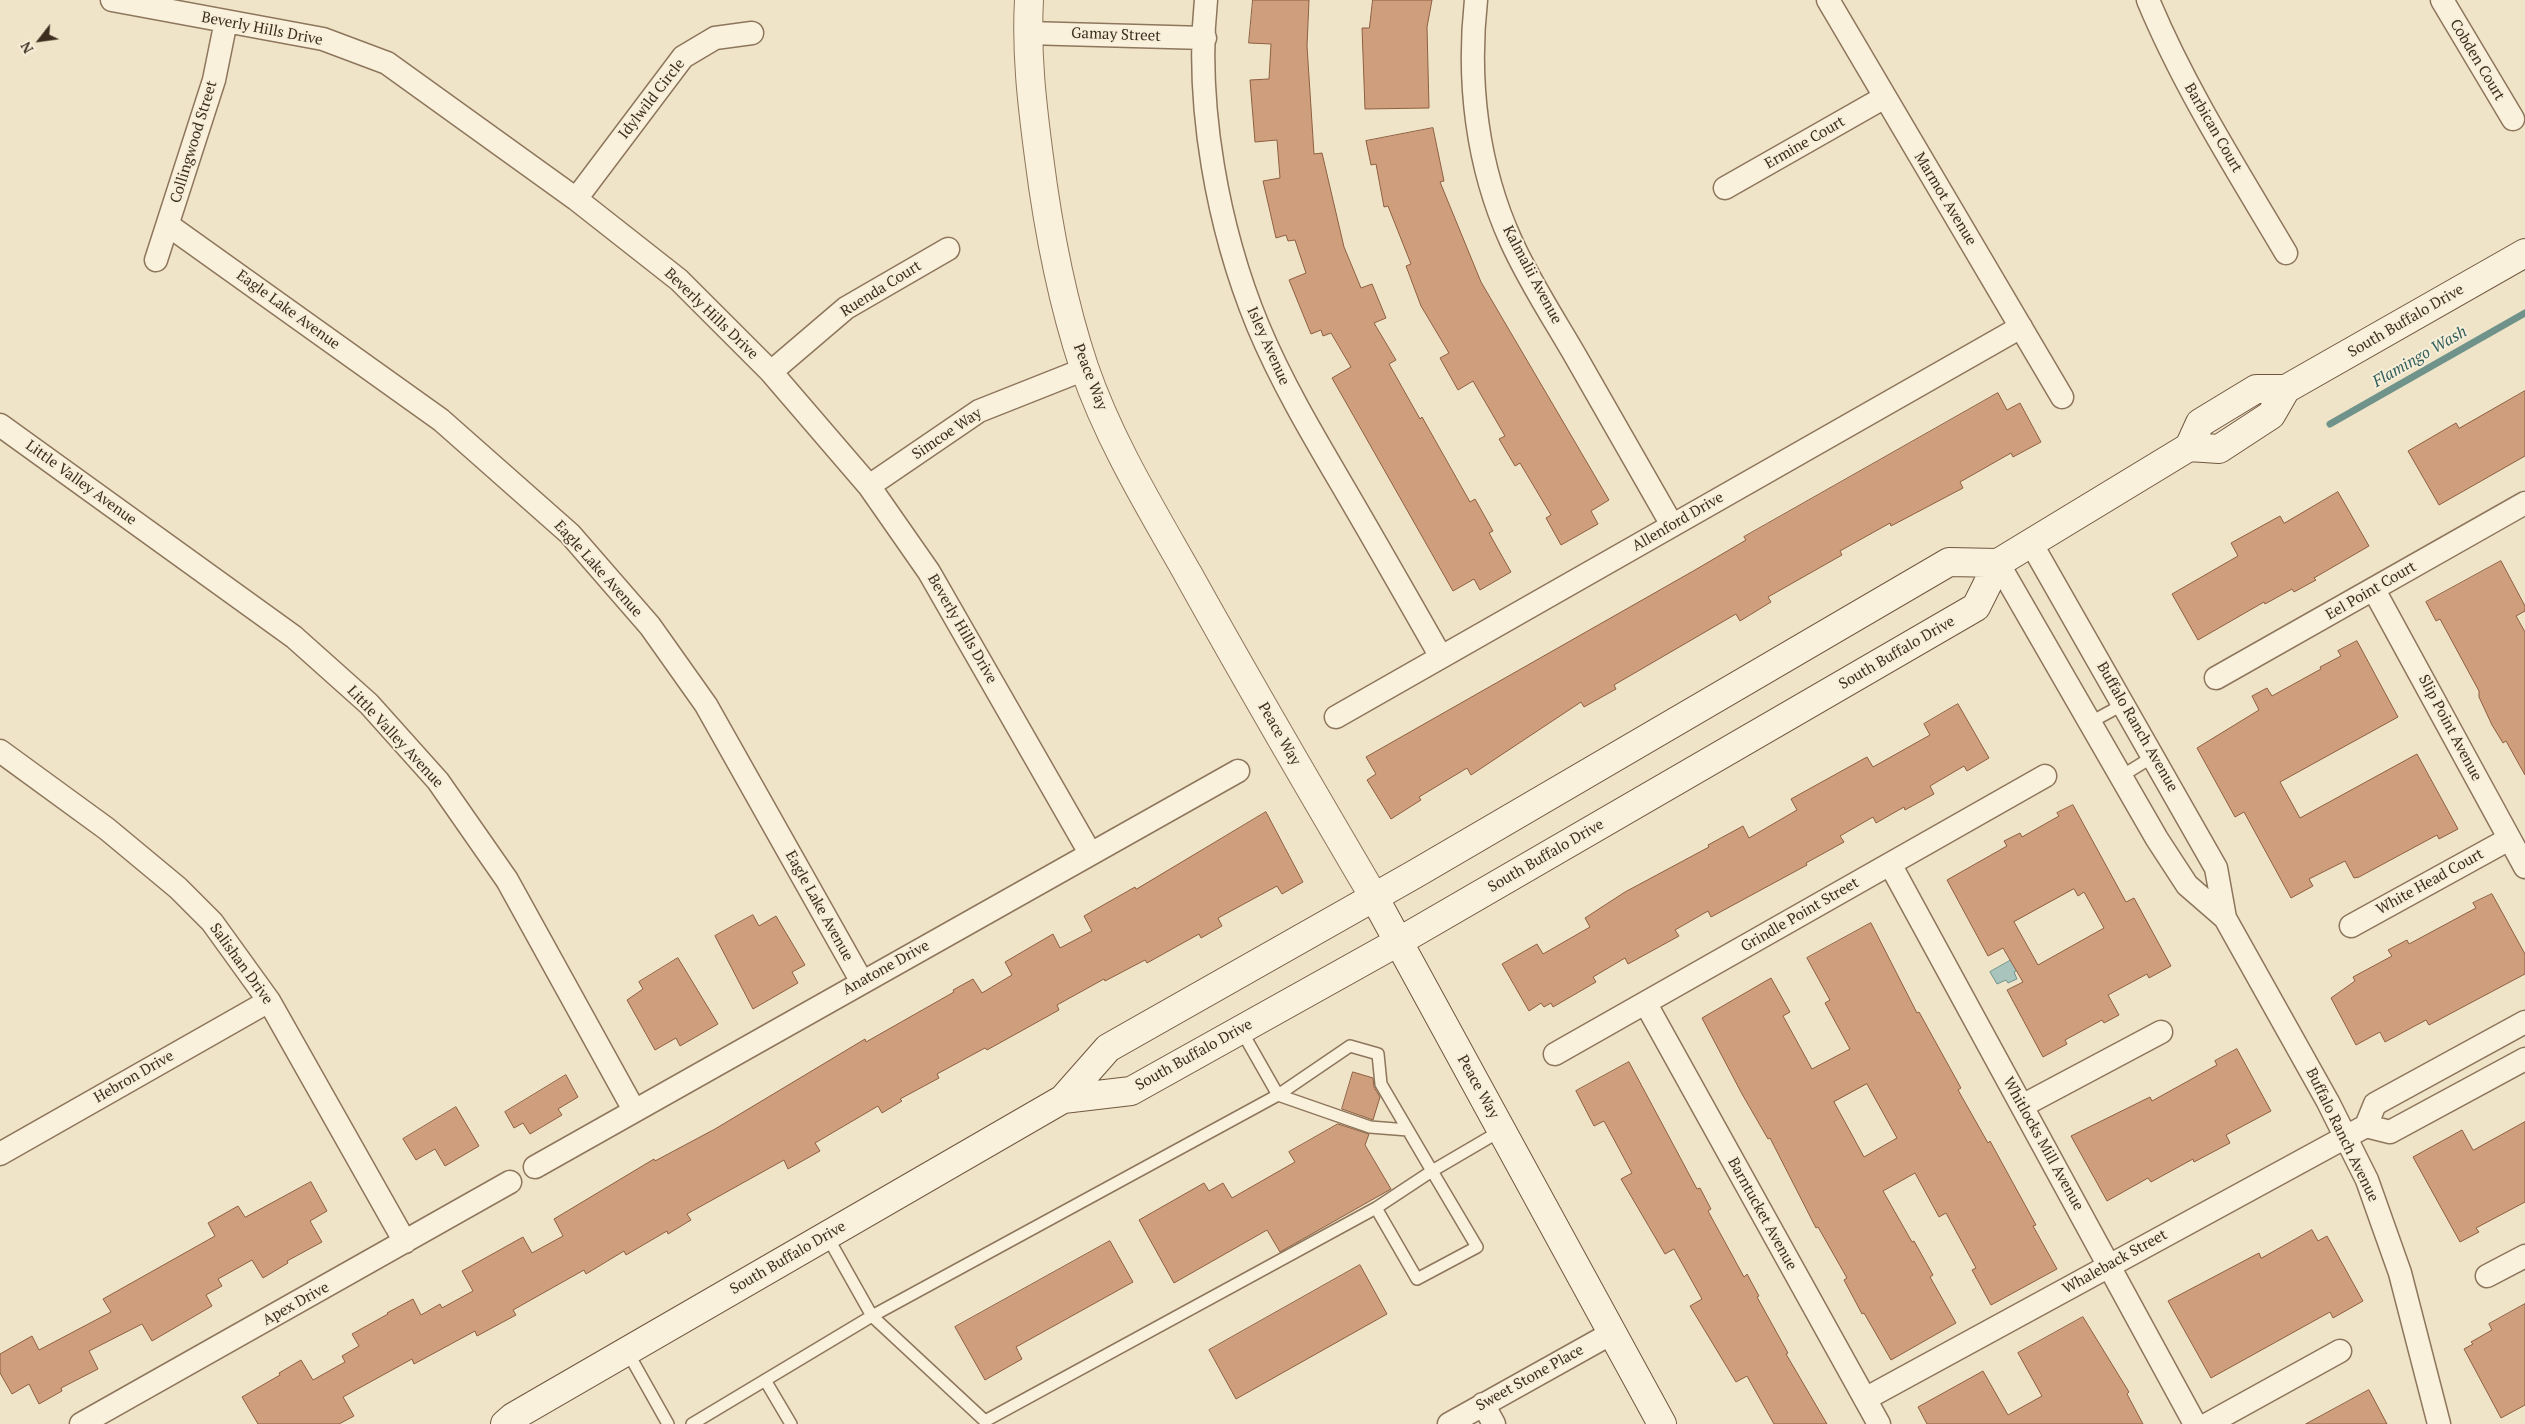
<!DOCTYPE html>
<style>
body{margin:0}
#map{position:relative;width:2525px;height:1424px;overflow:hidden;background:#f0e4c8;font-family:"PT Serif",serif}
canvas{display:block}
.north{position:absolute;left:15px;top:15px;width:50px;height:50px;-webkit-text-stroke:4px #f7eed8;paint-order:stroke;rotate:240deg;font-size:14px;font-weight:700;line-height:20px;text-align:center;color:#3d2e20}
.north::after{content:'';display:block;margin:auto;width:18px;height:22px;background:#3d2e20;clip-path:polygon(50% 0,100% 100%,50% 72%,0 100%)}
</style>
<div id="map">
<canvas width="2525" height="1424"></canvas>
<div class="north">N</div>
</div>
<script>
const ctx = document.querySelector('canvas').getContext('2d');
ctx.lineJoin = 'round';
function fill(path, color) {
  ctx.fillStyle = color;
  ctx.fill(path, 'evenodd');
}
function strokePath(path, color, width, dash) {
  ctx.strokeStyle = color;
  ctx.lineWidth = width;
  ctx.lineCap = dash ? 'butt' : 'round';
  ctx.setLineDash(dash || []);
  ctx.stroke(path);
}
function drawText(font, color, halo, rows, align = 'center') {
  ctx.font = font + ' "PT Serif",serif';
  ctx.lineWidth = 4;
  ctx.setLineDash([]);
  ctx.textBaseline = 'middle';
  ctx.strokeStyle = halo;
  ctx.fillStyle = color;
  for (const [text, x, y, turn = 0] of rows) {
    ctx.save();
    ctx.translate(x, y);
    ctx.rotate((+turn || 0) * Math.PI / 180);
    ctx.textAlign = isNaN(turn) ? turn : align;
    if (halo) ctx.strokeText(text, 0, 0);
    ctx.fillText(text, 0, 0);
    ctx.restore();
  }
}
const water = new Path2D(`
 M2022,954L2028,964L2014,972L2017,979L2008,983L2006,980L1997,984L1990,972Z`);
fill(water, '#a9c4bc');
strokePath(water, '#6f938a', 1);
strokePath(new Path2D(`
 M2330,424L2525,313`), '#6f938a', 7);
const building = new Path2D(`
 M1253,0H1309L1307,46L1314,154L1322,153L1344,247L1361,288L1372,284L1386,318L1374,323L1396,360L1389,364L1420,419L1422,417L1470,502L1475,499L1493,531L1489,533L1511,572L1480,590L1474,579L1453,591L1332,378L1351,367L1331,333L1323,336L1321,330L1311,334L1289,280L1306,273L1295,240L1288,241L1286,235L1276,238L1263,181L1280,178L1277,140L1255,142L1250,80L1269,79L1271,44L1249,43Z
 M1373,0H1432L1427,27L1429,108L1365,109L1362,28H1369Z
 M1433,128L1444,181L1440,182L1481,282L1609,500L1591,511L1598,524L1561,545L1546,518L1551,515L1520,463L1515,466L1499,439L1505,436L1473,381L1458,390L1440,358L1449,353L1421,306L1406,266L1411,264L1388,206L1384,207L1376,164L1371,165L1366,141Z
 M2525,391V456L2439,505L2408,451L2456,423L2459,428Z
 M1998,393L2007,410L2020,403L2041,442L2013,457L2011,453L1960,482L1963,488L1891,526L1890,523L1840,551L1842,555L1768,597L1771,602L1740,621L1736,614L1614,685L1616,689L1584,707L1581,702L1471,775L1467,768L1419,797L1421,800L1391,819L1367,780L1376,774L1366,757L1695,570L1746,540L1744,537Z
 M2338,492L2369,546L2314,578L2316,580L2294,592L2292,589L2265,604L2264,602L2198,640L2172,594L2238,556L2231,543L2280,516L2284,523Z
 M2501,561L2525,606V611L2516,616L2525,632V775L2506,741L2503,743L2492,725L2479,697V691L2440,619L2436,621L2426,602Z
 M2357,641L2398,717L2280,782L2300,818L2417,754L2458,829L2439,839L2437,835L2359,877L2354,878L2345,861L2309,879L2313,886L2291,898L2244,812L2235,817L2197,748L2259,710L2252,696L2267,688L2272,696L2321,669L2320,667L2341,656L2338,651Z
 M1958,704L1989,758L1967,771L1964,766L1930,786L1934,794L1905,810L1904,807L1876,823L1873,817L1840,836L1844,842L1806,863L1807,865L1711,917L1708,911L1675,930L1679,936L1628,964L1625,958L1593,977L1596,982L1553,1007L1551,1003L1544,1007L1541,1003L1529,1011L1502,964L1537,944L1543,954L1590,927L1585,918L1625,892L1709,847L1708,845L1743,826L1749,838L1797,810L1791,799L1867,757L1873,767L1930,735L1924,724Z
 M2073,805L2126,902L2134,898L2171,966L2149,978L2147,974L2108,995L2119,1015L2104,1023L2102,1020L2065,1040L2067,1044L2043,1057L2007,990L2023,982L2003,948L1988,956L1947,880L2007,846L2004,841L2020,833L2022,837L2059,816L2057,813ZM2074,889L2078,896L2084,892L2104,928L2038,965L2014,922Z
 M1266,812L1303,882L1282,894L1277,886L1218,918L1222,926L1201,938L1199,934L1147,963L1145,960L1105,981L1104,979L1057,1005L1059,1010L987,1050L985,1048L937,1074L939,1078L900,1099L902,1101L882,1113L878,1106L815,1143L820,1151L788,1169L784,1160L687,1214L691,1220L668,1234L667,1231L626,1255L624,1251L586,1274L584,1270L513,1310L516,1315L477,1336L475,1331L414,1364L412,1359L343,1397L354,1416L339,1424H258L242,1397L280,1375L279,1373L301,1360L313,1380L345,1362L342,1356L359,1346L352,1334L388,1314L387,1313L413,1299L421,1315L440,1304L442,1308L473,1291L462,1271L523,1237L532,1253L563,1236L554,1219L654,1159L655,1161L715,1129L865,1039L866,1042L954,992L953,990L973,979L982,993L1012,975L1005,962L1053,934L1060,948L1092,931L1084,916L1135,887L1136,889Z
 M2492,894L2525,954V974L2429,1025L2426,1020L2385,1042L2380,1032L2356,1045L2331,998L2355,981L2353,977L2392,956L2388,950L2407,940L2409,944L2476,908L2473,903Z
 M753,915L759,926L776,916L805,965L792,972L798,983L753,1009L715,936Z
 M1871,923L1917,1013L1919,1012L1961,1088L1958,1090L1988,1143L1990,1141L2036,1225L2033,1226L2057,1269L1991,1305L1972,1270L1976,1268L1946,1213L1939,1217L1915,1173L1883,1191L1912,1242L1914,1241L1933,1275L1930,1277L1956,1323L1891,1360L1864,1313L1862,1314L1844,1280L1847,1278L1818,1227L1816,1228L1770,1138L1768,1139L1742,1094L1702,1018L1771,978L1790,1012L1783,1016L1812,1069L1850,1049L1825,1003L1830,1000L1807,958ZM1867,1084L1897,1138L1864,1157L1834,1102Z
 M678,958L718,1024L680,1046L676,1038L655,1050L627,1000L643,989L639,982Z
 M2237,1049L2271,1111L2226,1135L2230,1143L2194,1162L2193,1159L2151,1182L2148,1178L2107,1201L2071,1136L2150,1097L2152,1101L2217,1065L2215,1061Z
 M1629,1062L1697,1189L1700,1188L1711,1209L1708,1211L1744,1277L1747,1274L1759,1296L1757,1297L1788,1353L1786,1354L1827,1424H1774L1747,1376L1736,1382L1690,1306L1702,1299L1674,1249L1665,1254L1621,1179L1632,1173L1604,1121L1594,1126L1576,1091Z
 M1353,1072L1373,1078L1374,1087L1380,1097L1373,1120L1342,1109Z
 M566,1075L578,1097L558,1109L562,1115L530,1134L523,1123L514,1128L505,1112Z
 M456,1107L479,1146L445,1166L435,1149L416,1160L403,1139Z
 M2525,1122V1202L2476,1228L2479,1232L2460,1242L2413,1157L2462,1130L2473,1150Z
 M1338,1124L1369,1134L1365,1145L1391,1189L1280,1252L1267,1230L1174,1283L1139,1220L1204,1183L1209,1191L1223,1183L1232,1198L1295,1162L1289,1152Z
 M311,1182L327,1211L310,1221L322,1242L287,1261L288,1263L263,1278L252,1260L218,1279L222,1286L206,1295L212,1306L152,1341L142,1324L89,1351L98,1369L61,1388L62,1391L39,1404L29,1384L12,1394L0,1373V1354L32,1336L39,1350L111,1312L103,1299L215,1236L208,1223L238,1206L245,1217Z
 M2312,1230L2318,1241L2327,1236L2363,1301L2333,1318L2330,1312L2211,1378L2168,1301L2259,1253L2261,1258Z
 M1110,1241L1133,1282L1016,1347L1022,1359L985,1380L955,1327Z
 M1360,1265L1387,1314L1236,1399L1209,1350Z
 M2525,1304V1405L2501,1418L2464,1349L2473,1344L2471,1342L2492,1330L2489,1324Z
 M2083,1317L2129,1392L2127,1394L2143,1424H1927L1918,1407L1983,1371L2008,1415L2042,1396L2018,1353Z
 M2369,1390L2387,1424H2306Z`);
fill(building, '#cf9f7d');
strokePath(building, '#8d5f41', 1);
const service = new Path2D(`
 M2089,723L2124,704
 M2120,777L2154,756
 M1278,1095L1350,1046L1378,1054L1381,1084L1432,1171L1376,1208
 M1278,1095L1370,1127L1408,1130
 M827,1236L872,1316L1278,1095L1241,1030
 M627,1351L668,1424
 M765,1380L791,1424
 M692,1424L872,1316L985,1421L1376,1208L1417,1279L1477,1247L1432,1171L1502,1130`);
const minor = new Path2D(`
 M112,0L323,39L387,63L576,199L679,280L771,372L869,486L929,572L1090,853
 M1206,0C1195,105 1218,229 1258,326C1281,381 1311,432 1341,483C1375,541 1408,599 1441,657
 M1476,0C1467,82 1477,166 1511,241C1529,281 1554,319 1576,357C1608,413 1640,469 1672,525
 M1828,0L2062,397
 M2148,0C2185,89 2237,170 2286,253
 M2442,0L2513,119
 M1027,33L1205,38
 M1725,188L1885,97
 M576,199L683,57L715,38L752,33
 M168,225L441,420L570,534L650,626L706,705L862,982
 M156,260L214,80L226,21
 M771,372L846,308L948,249
 M0,425L294,637L369,704L438,781L507,880L634,1110
 M869,486L979,411L1085,369
 M2031,543L2216,868L2225,918L2328,1102L2367,1180L2400,1273L2439,1424
 M1998,563L2157,839L2187,885L2225,918
 M2374,590L2525,867
 M2216,678L2525,503
 M1336,717L2021,327
 M0,751L107,829L178,888L212,922L269,1001L405,1242
 M1890,864L2195,1424
 M2351,926L2509,839
 M1646,1004L1879,1424
 M1555,1054L2045,776
 M2022,1106L2161,1032
 M2366,1126L2390,1132L2525,1059
 M0,1154L269,1001
 M535,1167L1238,771
 M2487,1276L2525,1256
 M1865,1399L2366,1126L2375,1104L2525,1022
 M1483,1404L1494,1424
 M81,1424L510,1182
 M1449,1424L1612,1333
 M2208,1424L2340,1351`);
const tertiary = new Path2D(`
 M1029,0C1026,53 1032,104 1039,157C1048,228 1061,298 1084,367C1109,440 1150,507 1188,574C1248,682 1311,790 1374,897`);
const secondary = new Path2D(`
 M2189,447L2200,423L2256,389H2286L2525,253
 M1374,897L1662,1424
 M1063,1099L1131,1091L1398,942L1976,607L1998,563L2189,447L2219,449L2271,415L2286,389
 M505,1424L513,1417L1063,1099L1108,1048L1415,874L1949,562L1998,563`);
strokePath(service, '#8d765c', 14);
strokePath(minor, '#8d765c', 25);
strokePath(tertiary, '#8d765c', 30);
strokePath(secondary, '#6f573f', 30);
strokePath(service, '#faf1dc', 11);
strokePath(minor, '#faf1dc', 22);
strokePath(tertiary, '#faf1dc', 28);
strokePath(secondary, '#faf1dc', 28);
drawText('15px', '#3d2e20', '#f7eed8', [
 ["Beverly Hills Drive",262,29,11],
 ["Gamay Street",1116,35,2],
 ["Cobden Court",2477,60,59],
 ["Idylwild Circle",652,99,-52],
 ["Barbican Court",2213,128,60],
 ["Collingwood Street",194,142,-73],
 ["Ermine Court",1805,143,-30],
 ["Marmot Avenue",1945,199,59],
 ["Kalmalii Avenue",1532,275,62],
 ["Ruenda Court",881,289,-32],
 ["Eagle Lake Avenue",288,310,36],
 ["Beverly Hills Drive",711,314,44],
 ["South Buffalo Drive",2406,321,-30],
 ["Isley Avenue",1268,346,66],
 ["Peace Way",1090,377,69],
 ["Simcoe Way",947,434,-34],
 ["Little Valley Avenue",81,483,36],
 ["Allenford Drive",1678,522,-30],
 ["Eagle Lake Avenue",598,569,48],
 ["Eel Point Court",2371,591,-30],
 ["Beverly Hills Drive",962,629,60],
 ["South Buffalo Drive",1897,653,-30],
 ["Buffalo Ranch Avenue",2137,727,60],
 ["Slip Point Avenue",2450,728,62],
 ["Peace Way",1279,734,60],
 ["Little Valley Avenue",395,737,47],
 ["South Buffalo Drive",1546,856,-30],
 ["White Head Court",2430,882,-29],
 ["Eagle Lake Avenue",819,906,61],
 ["Grindle Point Street",1800,915,-30],
 ["Salishan Drive",241,964,54],
 ["Anatone Drive",886,968,-29],
 ["South Buffalo Drive",1194,1055,-29],
 ["Hebron Drive",134,1077,-30],
 ["Peace Way",1478,1087,61],
 ["Buffalo Ranch Avenue",2342,1135,64],
 ["Whitlocks Mill Avenue",2043,1144,61],
 ["Barntucket Avenue",1762,1214,61],
 ["South Buffalo Drive",788,1258,-30],
 ["Whaleback Street",2115,1262,-29],
 ["Apex Drive",296,1304,-29],
 ["Sweet Stone Place",1530,1378,-29]
]);
drawText('italic 16px', '#2f5d5a', '#f7eed8', [
 ["Flamingo Wash",2420,357,-30]
]);
</script>
